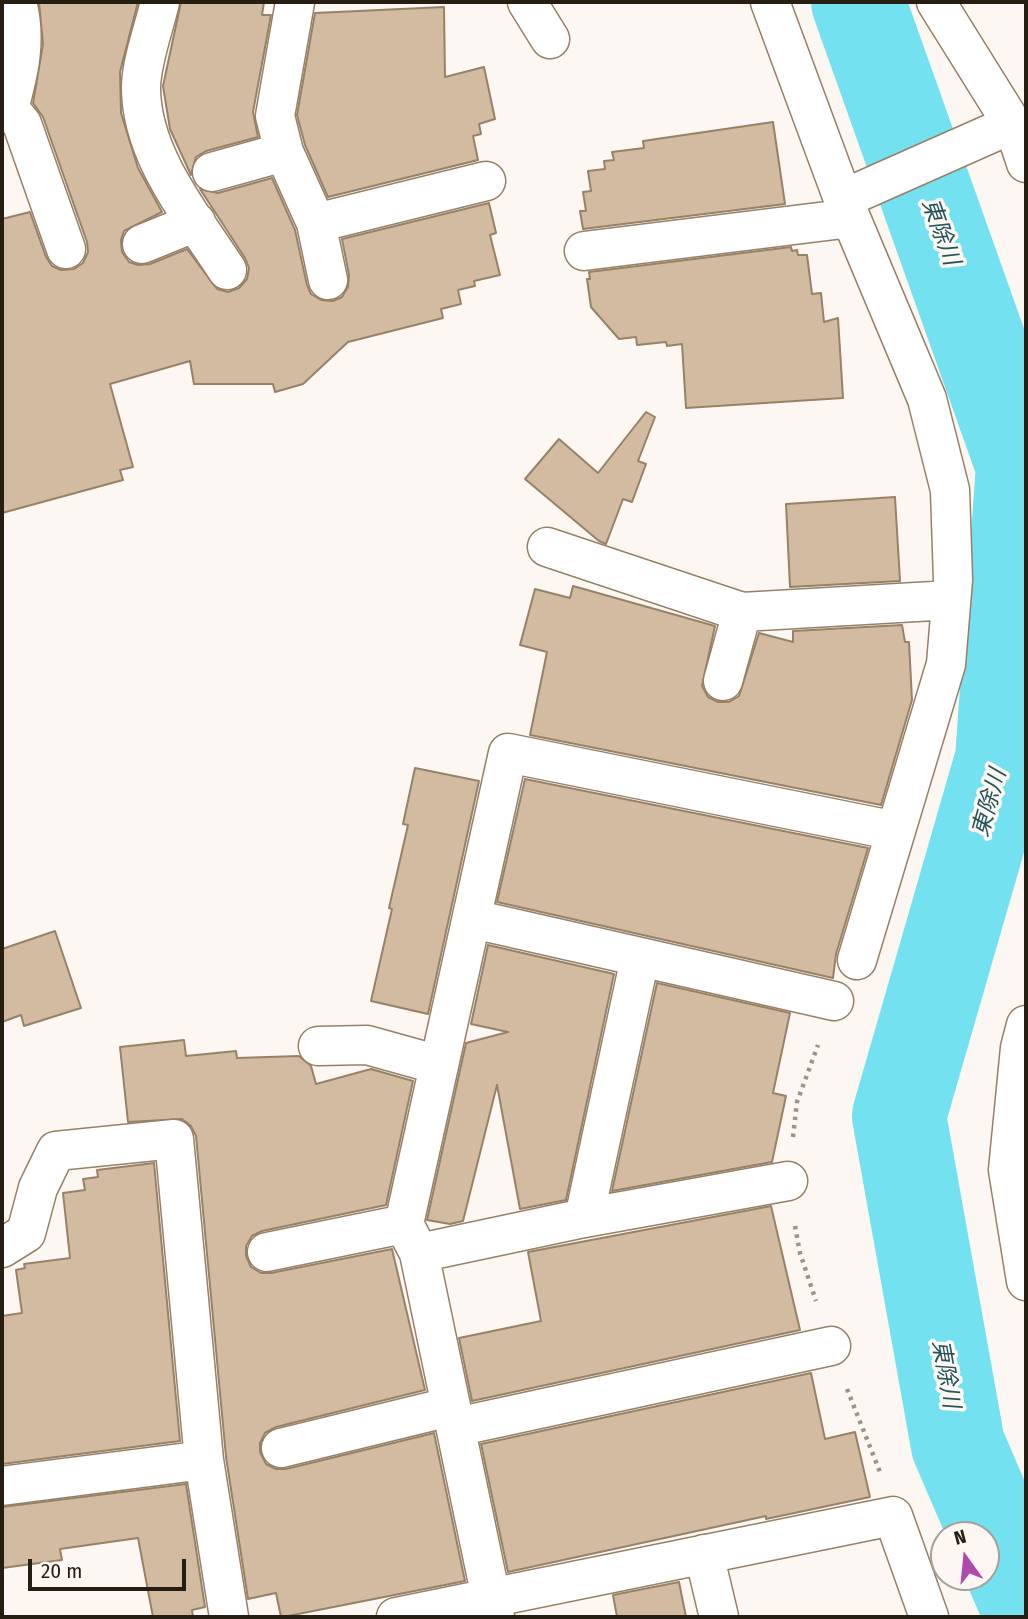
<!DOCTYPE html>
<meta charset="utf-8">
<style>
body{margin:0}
#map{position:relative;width:1028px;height:1619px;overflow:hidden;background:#fcf7f2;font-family:"Fira Sans Condensed",sans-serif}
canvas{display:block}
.frame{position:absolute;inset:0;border:4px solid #261d13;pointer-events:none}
.north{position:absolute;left:930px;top:1521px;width:70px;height:70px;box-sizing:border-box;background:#fcf7f2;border:2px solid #a6a099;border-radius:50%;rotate:345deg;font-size:19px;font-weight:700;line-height:28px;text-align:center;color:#261d13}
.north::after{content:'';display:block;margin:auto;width:24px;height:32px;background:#b149ab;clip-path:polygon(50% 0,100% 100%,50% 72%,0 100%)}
.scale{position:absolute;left:28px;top:1559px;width:158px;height:32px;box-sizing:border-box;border:4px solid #261d13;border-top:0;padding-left:9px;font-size:21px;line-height:24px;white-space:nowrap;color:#261d13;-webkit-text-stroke:5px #fcf7f2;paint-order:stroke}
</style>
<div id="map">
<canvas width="1028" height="1619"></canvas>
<div class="frame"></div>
<div class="north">N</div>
<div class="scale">20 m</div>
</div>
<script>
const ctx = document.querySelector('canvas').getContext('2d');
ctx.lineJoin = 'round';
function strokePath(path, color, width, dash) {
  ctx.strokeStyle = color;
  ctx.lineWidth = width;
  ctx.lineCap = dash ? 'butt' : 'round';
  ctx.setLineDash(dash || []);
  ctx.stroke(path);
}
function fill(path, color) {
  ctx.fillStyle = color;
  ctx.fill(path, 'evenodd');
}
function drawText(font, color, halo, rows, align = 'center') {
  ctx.font = font + ' "Fira Sans Condensed","Noto Sans JP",sans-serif';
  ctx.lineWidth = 7;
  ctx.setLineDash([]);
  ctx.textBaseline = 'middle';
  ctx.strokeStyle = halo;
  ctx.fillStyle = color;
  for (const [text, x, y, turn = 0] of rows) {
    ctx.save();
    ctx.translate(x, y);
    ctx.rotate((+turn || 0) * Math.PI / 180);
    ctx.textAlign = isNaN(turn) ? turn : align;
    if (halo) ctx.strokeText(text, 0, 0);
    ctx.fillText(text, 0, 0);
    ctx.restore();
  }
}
strokePath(new Path2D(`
 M858,2L1023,466L1002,759L899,1116L958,1445L1026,1603`), '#73e1ef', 94);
const building = new Path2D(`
 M39,2H138L120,72L121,113L138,168L162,212L124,231L121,240L122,252L129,262L138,265L150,264L187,249L217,289L228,292L239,288L247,279L249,268L245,258L200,189L218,193L272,178L295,230L307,285L311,294L321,300L333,301L342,297L348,287L349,275L342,239L489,203L496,233L490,235L500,275L474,281L475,286L458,290L461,304L441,309L443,318L348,342L303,384L275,392L273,384H194L190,361L110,384L133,467L120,470L123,480L2,513V219L30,212L46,257L52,266L61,270L74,269L83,263L88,252L87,242L43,117L33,103L43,44Z
 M181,2H264L262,15H271L253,112L258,137L206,151L196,157L191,175L170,129L163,86Z
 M444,7L445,77L484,67L495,119L479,124L481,134L473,136L478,160L328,197L305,145L297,115L315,13Z
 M773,122L785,204L583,229L580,211H586L583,192L591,191L588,171L605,169L604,161L614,160L612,152L644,148L643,141Z
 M791,247L792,251L797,250L798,255H807L812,294L821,293L824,322L838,318L843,398L686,408L682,344L667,346L666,342L637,345L636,337L619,339L591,307L587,279H590L589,272Z
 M646,412L655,417L638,461L646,464L632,502L623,499L606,544L599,541L525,479L559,439L598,473Z
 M895,497L900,581L790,587L786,504Z
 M573,586L715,626L702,686L708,697L718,702H729L739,696L759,633L793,642V631L902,625L905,642H909L912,700L881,805L530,735L547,652L520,645L535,589L570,598Z
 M415,768L479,781L428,1014L371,1001L392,909L389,908L408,825L403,824Z
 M525,779L868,848L836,954L833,978L497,902Z
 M55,931L81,1008L24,1026L21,1015L2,1022V949Z
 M488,945L614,974L566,1200L520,1209L497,1085L463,1221L450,1224L427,1220L466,1043L508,1032L471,1024Z
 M657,983L790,1013L773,1093L786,1096L772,1162L612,1191Z
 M184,1040L186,1056L236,1051L237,1058L299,1056L311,1066L316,1084L371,1069L413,1081L386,1205L262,1231L252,1236L246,1246V1256L251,1267L261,1273H271L392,1249L425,1390L276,1427L265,1433L260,1443V1452L266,1464L276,1469H286L434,1433L465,1581L283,1617H281L276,1593L248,1599L226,1457L196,1136L191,1126L182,1119L128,1122L120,1047Z
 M154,1163L180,1441L2,1464V1316L22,1313L16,1270L25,1268L24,1264L70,1258L63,1193L85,1190L83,1179L98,1177L97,1170Z
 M771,1206L800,1330L472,1401L459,1338L541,1321L528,1252Z
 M811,1373L825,1439L855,1432L870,1497L766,1519V1516L508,1572L481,1444Z
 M186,1484L205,1607L192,1610L193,1617H153L138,1538L60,1549L62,1560L2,1568V1507Z
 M679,1582L686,1617H617L613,1595Z`);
fill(building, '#d2bba0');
strokePath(building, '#978268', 2);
const minor = new Path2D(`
 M160,2C154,28 142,59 141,86C140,154 192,216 227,270
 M295,2L275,116L284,152L316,223L328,280
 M527,2L550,39
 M770,2L843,199L927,399L950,490L953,580L946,664L857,960
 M936,2L1014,127L1026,163
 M9,108L22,124L66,249
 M2,112L9,108C19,73 27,39 17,2
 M212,172L284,152
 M843,199L1001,129L1026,126
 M316,223L486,181
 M142,244L196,222
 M584,251L851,218
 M547,547L742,612L951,600
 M723,681L742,612
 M473,919L834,1001
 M1026,1025L1020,1048L1008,1170L1026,1281
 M318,1046L367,1045L439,1065
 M584,1218L640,958
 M2,1248L26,1233L38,1188L56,1151L174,1139L204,1460L229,1617
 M267,1252L404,1224
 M419,1253L584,1218L788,1181
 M456,1427L831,1346
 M281,1448L449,1407
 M2,1486L204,1460
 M704,1554L719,1617
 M396,1617L893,1516L929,1617
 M495,1617L419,1253L404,1224L508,753L896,831`);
strokePath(minor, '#978068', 41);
strokePath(new Path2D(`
 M793,1137L797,1102L818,1045
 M795,1226L800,1253L816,1301
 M847,1389L880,1472`), '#9a948c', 4.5, [3.5, 5]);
strokePath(minor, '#fff', 38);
drawText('italic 23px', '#23545a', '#fcf7f2', [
 ["東除川",940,232,70],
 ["東除川",990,803,-74],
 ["東除川",945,1374,80]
]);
</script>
